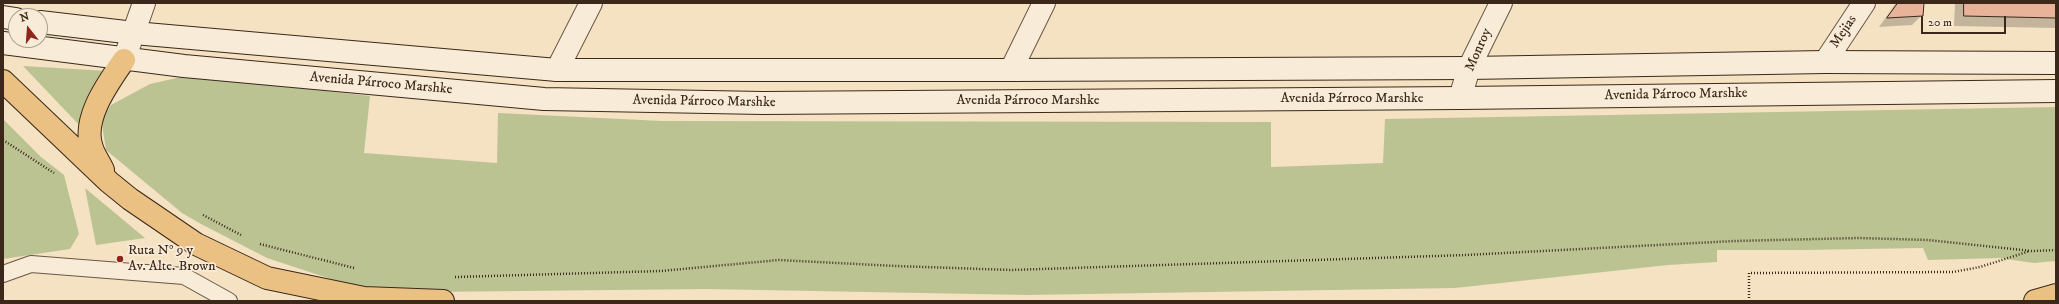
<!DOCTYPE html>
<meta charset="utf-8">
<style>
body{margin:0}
#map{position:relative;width:2059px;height:304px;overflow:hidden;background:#f4e2c3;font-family:"IM FELL DW Pica",serif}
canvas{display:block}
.frame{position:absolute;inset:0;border:4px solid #3c281b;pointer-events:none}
.north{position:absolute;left:8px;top:8px;width:40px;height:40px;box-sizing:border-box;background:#f8ecd8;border:1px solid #ad9e8c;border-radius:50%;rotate:343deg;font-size:11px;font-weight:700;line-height:16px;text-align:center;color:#3c281b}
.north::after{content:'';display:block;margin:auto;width:14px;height:18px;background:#8f2418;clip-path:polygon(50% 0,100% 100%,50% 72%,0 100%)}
.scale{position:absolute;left:1921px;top:16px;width:85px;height:18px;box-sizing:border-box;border:2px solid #3c281b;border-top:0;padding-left:5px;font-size:12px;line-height:14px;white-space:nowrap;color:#3c281b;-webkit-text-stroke:3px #f8ecd8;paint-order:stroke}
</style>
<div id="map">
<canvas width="2059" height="304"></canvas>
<div class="frame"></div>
<div class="north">N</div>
<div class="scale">20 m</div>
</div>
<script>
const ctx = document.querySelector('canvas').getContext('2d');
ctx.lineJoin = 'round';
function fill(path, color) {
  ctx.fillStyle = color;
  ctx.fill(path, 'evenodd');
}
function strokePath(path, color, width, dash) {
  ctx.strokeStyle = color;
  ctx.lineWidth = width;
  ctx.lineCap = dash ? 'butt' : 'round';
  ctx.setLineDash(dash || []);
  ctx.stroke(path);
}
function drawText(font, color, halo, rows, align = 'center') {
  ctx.font = font + ' "IM FELL DW Pica",serif';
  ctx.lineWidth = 3.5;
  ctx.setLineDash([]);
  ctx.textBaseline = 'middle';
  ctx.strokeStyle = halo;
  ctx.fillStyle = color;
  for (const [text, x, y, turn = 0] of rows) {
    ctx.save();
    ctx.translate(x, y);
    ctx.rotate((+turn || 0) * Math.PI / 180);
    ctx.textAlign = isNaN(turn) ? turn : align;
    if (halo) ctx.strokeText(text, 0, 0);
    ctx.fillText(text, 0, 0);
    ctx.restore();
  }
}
fill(new Path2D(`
 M23,66L108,71C89,87 84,104 81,127Z
 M190,75L370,96L364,153L497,163L498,113L662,121L1271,122V167L1383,163L1385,119L2056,107V261L2034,263L1999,258L1928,260L1923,248L1804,250H1717V262L1668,265L1455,288L1027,295L706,289L430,292L355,287L267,258L201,224L182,213L106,150L101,118L111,105L150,84Z
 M3,119L41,157L64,175L79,234L70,249L3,259Z
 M85,188L145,238L96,245Z`), '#bcc393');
fill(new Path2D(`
 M1896,3H1923L1922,15L1912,25L1879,27Z
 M1955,3H2056V28L1954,26Z`), '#0003');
const building = new Path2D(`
 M1898,3H1924L1923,16L1887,18Z
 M1964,3H2056V18L1964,16Z`);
fill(building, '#e8b39a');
strokePath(building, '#3c281b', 1);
const lane = new Path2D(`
 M3,274L31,264L184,276L229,301`);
const street = new Path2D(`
 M124,60L144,3
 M1825,62L1864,3
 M557,70L591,3
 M1011,70L1044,3
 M1460,98L1469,68L1501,3`);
const secondary = new Path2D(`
 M3,17L16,19
 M40,22L134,33L557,70H1011L1469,68L1825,62L2056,63
 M3,43L184,66L544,99L763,103L1460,98L2056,91`);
const highway = new Path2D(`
 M3,81L109,182L130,199L196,244L267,278L364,298L443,301
 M103,170C100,163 94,155 92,148C81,119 109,82 124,60
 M2035,301L2056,295`);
strokePath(lane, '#6a5645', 18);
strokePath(street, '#6a5645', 24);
strokePath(secondary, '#3c281b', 24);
strokePath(highway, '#3c281b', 24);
strokePath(new Path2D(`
 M3,140L54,173
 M203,215L241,235
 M260,244L354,268
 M455,277L661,271L779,260L896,266L1011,270L1466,255L1734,241L1859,238L1928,240L2032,251L2056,250
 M1749,301V273L1953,272L1980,267L2030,251`), '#3c281b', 2.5, [1, 2]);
strokePath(lane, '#f8ecd8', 16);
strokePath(street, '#f8ecd8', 22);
strokePath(secondary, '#f8ecd8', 22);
strokePath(highway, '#eac182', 22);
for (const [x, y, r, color] of [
 [120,259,4,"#8f2418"]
]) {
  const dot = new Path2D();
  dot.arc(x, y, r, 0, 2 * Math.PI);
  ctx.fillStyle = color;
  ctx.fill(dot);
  strokePath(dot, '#f8ecd8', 1.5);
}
drawText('14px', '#3c281b', '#f8ecd8', [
 ["Mejias",1844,32,-56],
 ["Monroy",1479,50,-66],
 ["Avenida Párroco Marshke",381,84,5],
 ["Avenida Párroco Marshke",1676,95,-1],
 ["Avenida Párroco Marshke",1352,99],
 ["Avenida Párroco Marshke",1028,101],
 ["Avenida Párroco Marshke",704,102,1]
]);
drawText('14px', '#3c281b', '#f8ecd8', [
 ["Ruta N° 9 y",128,251],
 ["Av. Alte. Brown",128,267]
], 'left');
</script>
